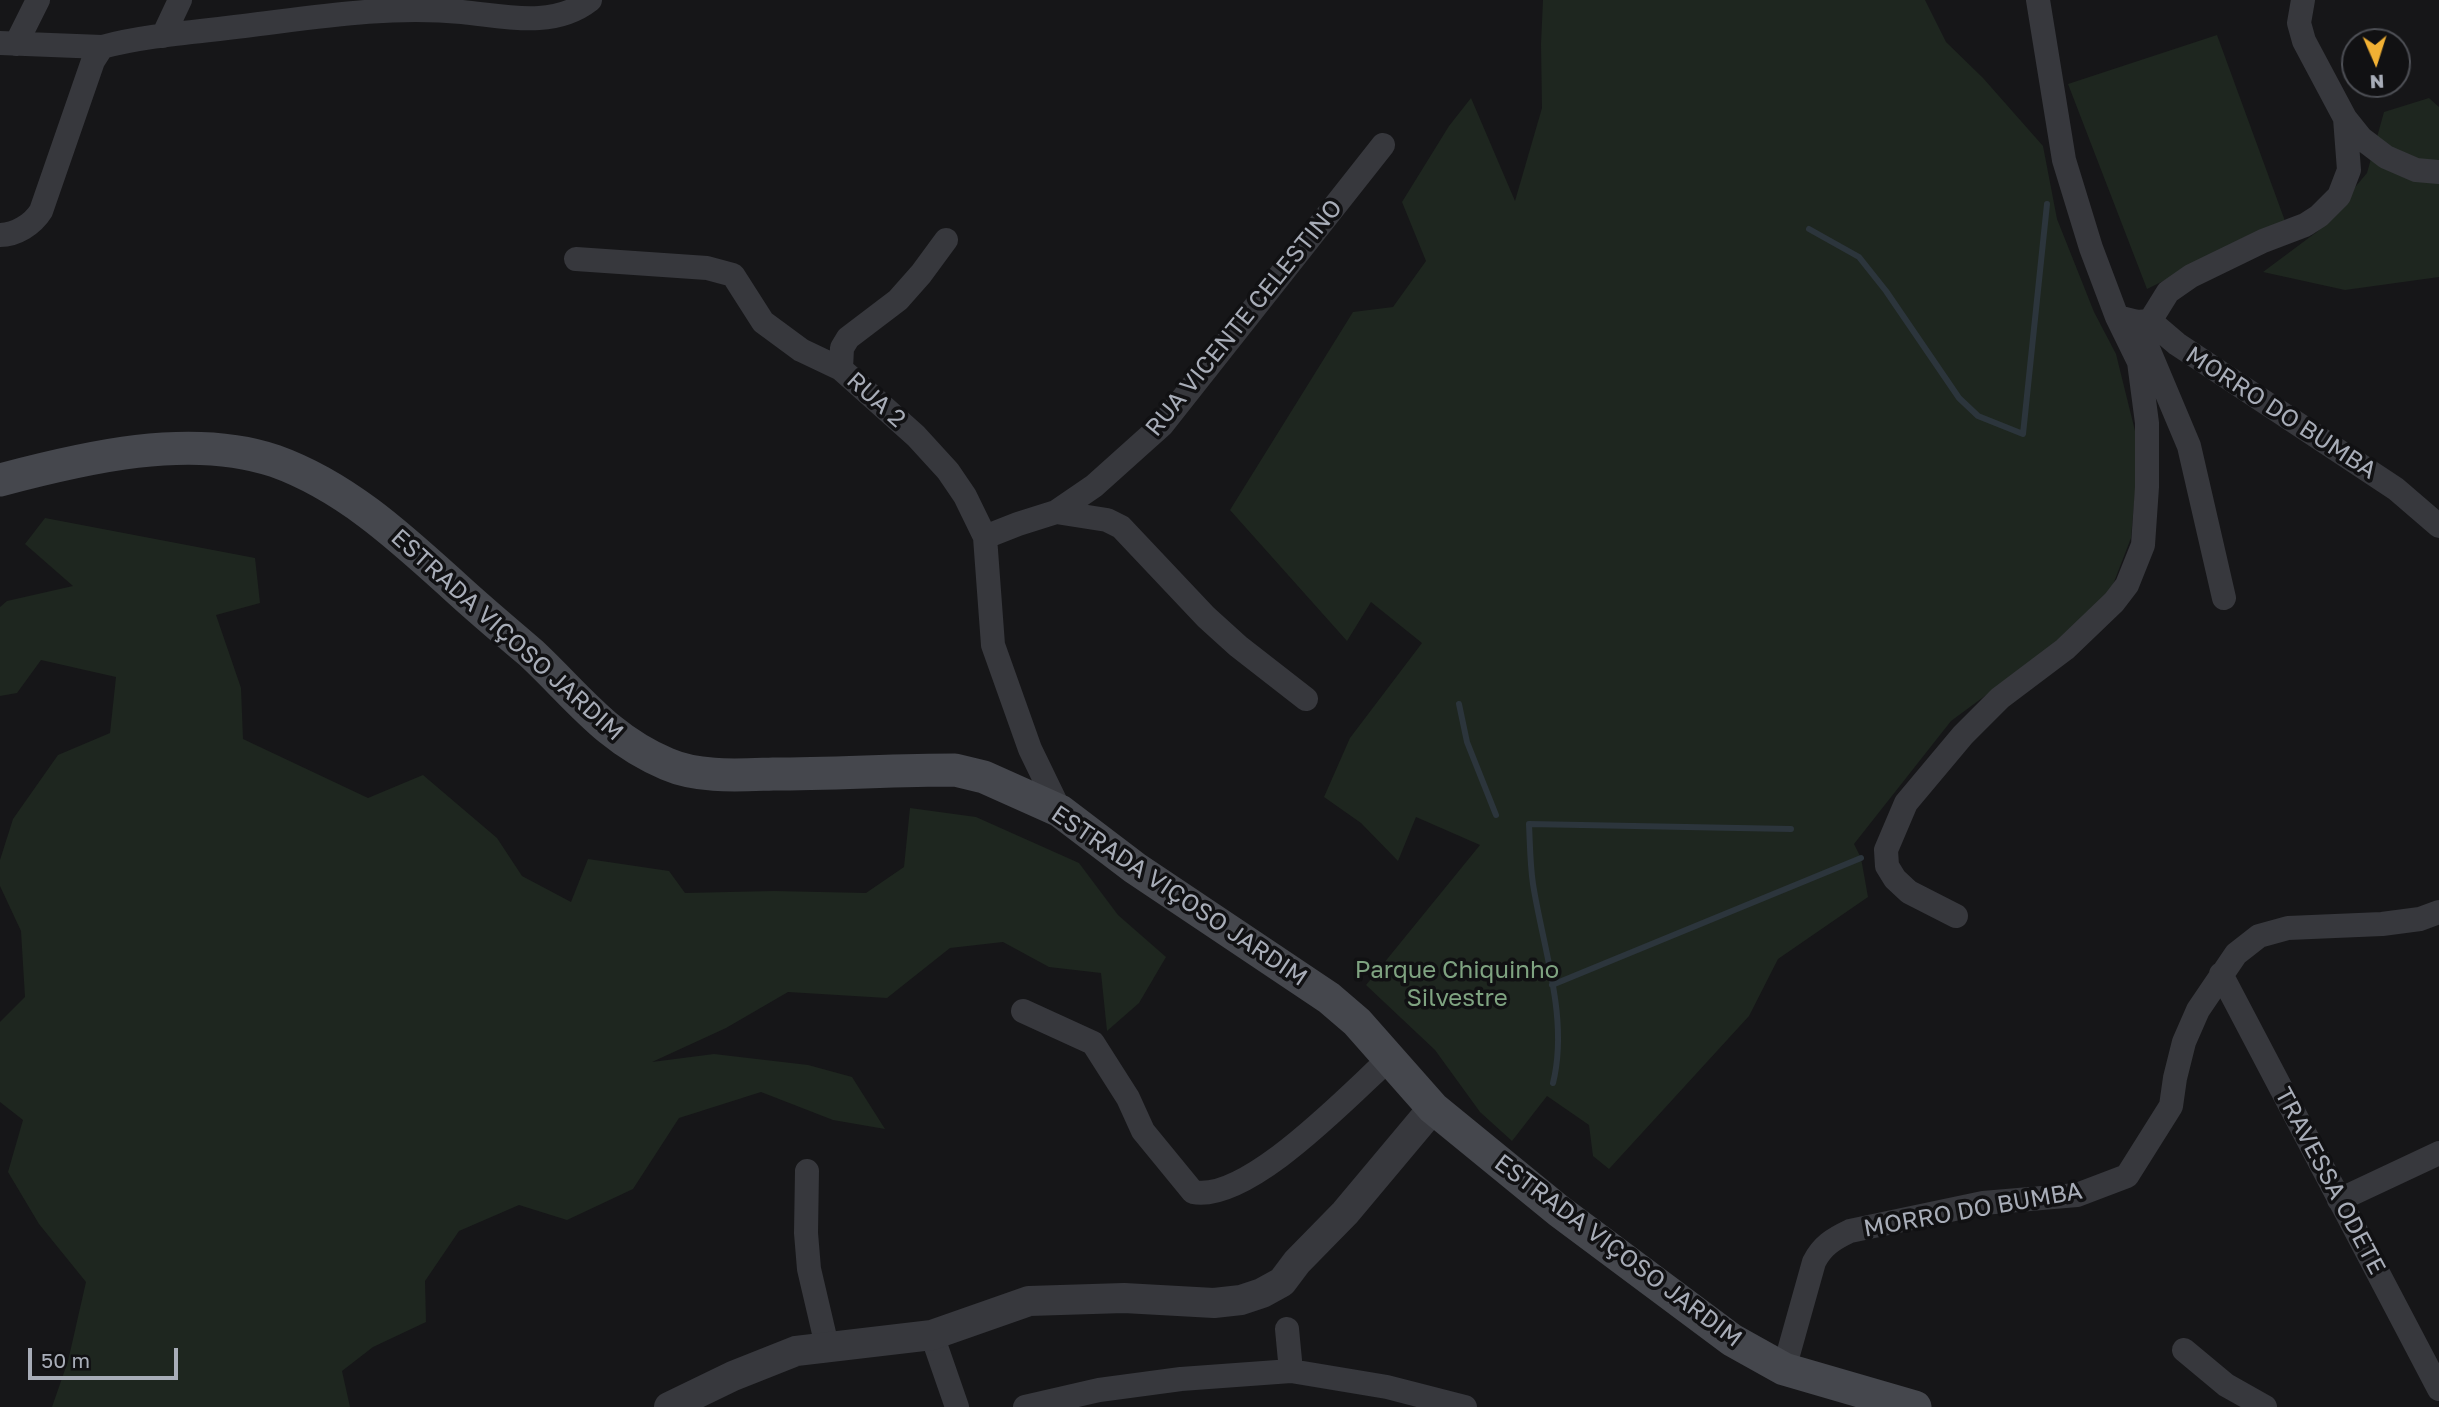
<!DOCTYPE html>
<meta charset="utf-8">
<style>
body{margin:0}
#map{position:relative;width:2439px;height:1407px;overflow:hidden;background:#161618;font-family:"Golos Text",sans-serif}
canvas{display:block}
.north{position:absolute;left:2341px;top:28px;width:70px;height:70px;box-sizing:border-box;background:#111113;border:2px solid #4d4f55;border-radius:50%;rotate:177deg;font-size:19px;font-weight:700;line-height:28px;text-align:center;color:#a8adb8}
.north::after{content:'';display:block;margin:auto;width:24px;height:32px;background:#f2b134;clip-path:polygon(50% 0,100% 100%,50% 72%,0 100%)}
.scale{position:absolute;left:28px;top:1348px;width:150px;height:32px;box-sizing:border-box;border:4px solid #a8adb8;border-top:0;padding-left:9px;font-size:21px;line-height:24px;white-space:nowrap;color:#a8adb8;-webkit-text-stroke:5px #111113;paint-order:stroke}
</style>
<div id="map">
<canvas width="2439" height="1407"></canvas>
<div class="north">N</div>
<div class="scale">50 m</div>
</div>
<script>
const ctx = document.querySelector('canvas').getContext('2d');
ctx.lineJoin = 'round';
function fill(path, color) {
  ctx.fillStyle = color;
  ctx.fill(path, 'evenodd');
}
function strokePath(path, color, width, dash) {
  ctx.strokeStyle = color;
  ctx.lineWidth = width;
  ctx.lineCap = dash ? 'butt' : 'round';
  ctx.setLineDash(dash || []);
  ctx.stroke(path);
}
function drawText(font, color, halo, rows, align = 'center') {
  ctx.font = font + ' "Golos Text",sans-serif';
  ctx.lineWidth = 7;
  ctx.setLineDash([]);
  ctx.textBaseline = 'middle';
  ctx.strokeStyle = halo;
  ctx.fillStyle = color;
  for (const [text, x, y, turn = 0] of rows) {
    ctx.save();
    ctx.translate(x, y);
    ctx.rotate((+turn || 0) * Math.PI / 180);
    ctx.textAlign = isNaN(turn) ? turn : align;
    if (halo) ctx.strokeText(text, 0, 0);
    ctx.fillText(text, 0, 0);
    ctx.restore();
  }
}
fill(new Path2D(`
 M1543,0H1925L1946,42L1983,78L2043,146L2057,219L2094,312L2116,354L2139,447L2131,538L2104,608L1951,721L1854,844L1861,858L1868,897L1778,959L1749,1016L1609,1169L1593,1156L1589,1125L1547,1096L1512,1141L1480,1112L1435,1050L1366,985L1480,845L1416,817L1398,861L1361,823L1324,797L1350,738L1422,643L1371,602L1347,641L1230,510L1353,312L1393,307L1426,261L1402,202L1449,126L1471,98L1515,201L1542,108L1541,44Z
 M2217,35L2285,221L2147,289L2068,84Z
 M2429,98L2439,107V277L2345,290L2263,272L2318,231L2367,173L2384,112Z
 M45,518L255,558L260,603L216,615L241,688L243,739L368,798L423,775L497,838L522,876L571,902L588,859L669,871L685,893L774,891L866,893L904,867L910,808L976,817L1079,863L1118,915L1166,957L1139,1003L1107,1031L1101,973L1049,967L1003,942L950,948L887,998L788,992L726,1028L652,1062L714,1054L808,1065L852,1077L885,1129L833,1120L761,1092L679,1118L633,1189L567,1220L519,1205L459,1231L425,1281L426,1322L373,1347L342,1371L350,1407H52L68,1361L86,1282L39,1224L8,1172L23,1120L0,1102V1022L25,997L21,931L0,886V860L13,819L58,755L110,733L116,677L41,660L17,693L0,696V607L7,601L73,586L25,544Z`), '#1e261f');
strokePath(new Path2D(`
 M1809,229L1859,257L1886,291L1959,398L1978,416L2023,434L2047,204
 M1459,704L1467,742L1496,815
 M1552,985L1861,858
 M1553,1083C1569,1019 1543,948 1533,884C1530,864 1530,844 1529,824L1791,829`), '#2c353c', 6);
strokePath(new Path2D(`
 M2303,0L2299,23L2304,41L2345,118L2361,138L2386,157L2416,170L2439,172
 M163,36L180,0
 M0,43L102,47
 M16,44L38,0
 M0,235C16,235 33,224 41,211L93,61L102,47C148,35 197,32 244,26C317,17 388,5 462,12C504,16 553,29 590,0
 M946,240L921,274L898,300L848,338L842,348L841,369L916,436L948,471L965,496L985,537L993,645L1030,749L1060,811
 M576,259L707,268L733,275L763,322L801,350L841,369
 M2117,317L2137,322L2150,321L2177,344L2396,489L2439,526
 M2150,321L2168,292L2191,276L2263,241L2305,225L2319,216L2339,196L2349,170L2345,118
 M2144,339L2189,446L2224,598
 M1056,512L1107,520L1121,527L1206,617L1238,646L1306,699
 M985,537L1018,524L1056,512L1094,486L1162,425L1383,145
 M1956,916L1909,892L1895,879L1887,866L1886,850L1906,803L1963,735L2000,698L2065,649L2114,602L2127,585L2143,545L2147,487V423L2139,362L2117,317L2091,248L2064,160L2038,0
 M2221,974L2439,1389
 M1023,1011L1093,1043L1128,1098L1143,1131L1193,1192C1248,1203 1350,1094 1390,1058
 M807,1171L806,1233L809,1269L827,1346
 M2339,1200L2439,1153
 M1287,1329L1291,1371
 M932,1335L957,1407
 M2184,1350L2226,1385L2265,1407
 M1784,1369L1814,1262C1822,1246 1833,1239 1850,1231L1983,1203L2077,1195L2127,1176L2171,1106L2175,1078L2184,1042L2198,1010L2236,954L2259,936L2288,928L2382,924L2420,919L2439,912
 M1025,1407L1099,1390L1181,1379L1291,1371L1387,1387L1465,1407`), '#37383d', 24);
strokePath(new Path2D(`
 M669,1407L733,1376L796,1351L932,1335L1029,1301L1124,1298L1214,1303L1241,1300L1262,1293L1282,1282L1297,1262L1345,1213L1433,1108`), '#37383d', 30);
strokePath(new Path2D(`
 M0,480C83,458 190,432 275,461C345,486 400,537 454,586C479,609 505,631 531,653C577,696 607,739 667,764C699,778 739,775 773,774C834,774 895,770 955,770L984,777L1060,811L1135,868L1329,998L1357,1022L1433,1108L1559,1211L1732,1340L1784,1369L1915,1407`), '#45474d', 33);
drawText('24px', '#a8adb8', '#111113', [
 ["RUA VICENTE CELESTINO",1244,318,-51],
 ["RUA 2",876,400,42],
 ["MORRO DO BUMBA",2281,413,33],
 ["ESTRADA VIÇOSO JARDIM",507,635,42],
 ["ESTRADA VIÇOSO JARDIM",1179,896,34],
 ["TRAVESSA ODETE",2330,1181,62],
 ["MORRO DO BUMBA",1973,1210,-10],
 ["ESTRADA VIÇOSO JARDIM",1618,1251,37]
]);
drawText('24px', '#7fa381', '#111113', [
 ["Parque Chiquinho",1457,970],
 ["Silvestre",1457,998]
]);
</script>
